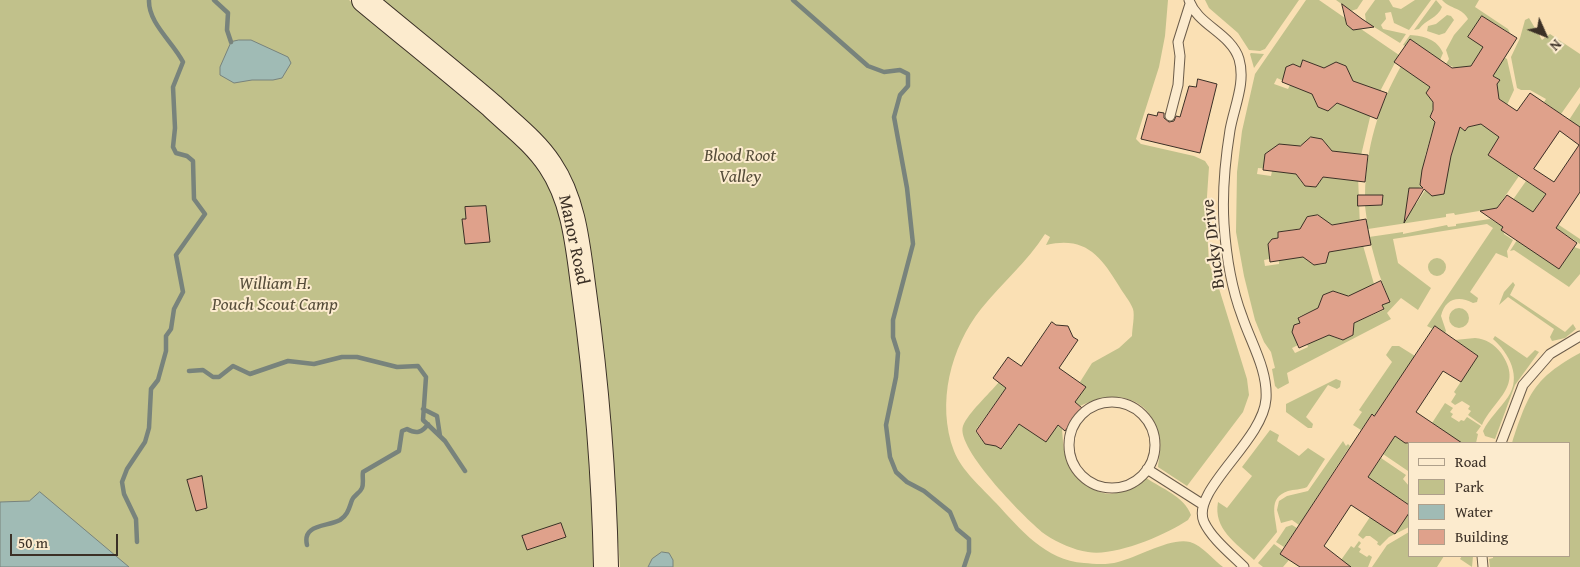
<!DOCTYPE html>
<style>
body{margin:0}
#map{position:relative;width:1580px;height:567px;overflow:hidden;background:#fae0b4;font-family:"Gentium Book Plus",serif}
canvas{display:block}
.legend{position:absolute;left:1408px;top:442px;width:162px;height:115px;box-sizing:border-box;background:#fcebce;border:1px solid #afa08b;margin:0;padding:6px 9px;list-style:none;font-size:15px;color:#3b3026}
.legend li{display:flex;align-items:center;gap:10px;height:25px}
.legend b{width:25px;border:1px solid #afa08b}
.north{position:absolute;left:1520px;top:10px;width:50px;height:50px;-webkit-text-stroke:4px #fcebce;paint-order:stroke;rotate:134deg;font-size:14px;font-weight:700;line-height:20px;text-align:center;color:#3b3026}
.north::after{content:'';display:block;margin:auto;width:18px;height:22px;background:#3b3026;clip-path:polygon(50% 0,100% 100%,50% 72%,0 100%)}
.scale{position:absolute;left:10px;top:534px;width:108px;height:22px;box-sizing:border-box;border:2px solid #3b3026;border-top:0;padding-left:6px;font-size:15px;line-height:18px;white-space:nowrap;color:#3b3026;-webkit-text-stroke:4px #fcebce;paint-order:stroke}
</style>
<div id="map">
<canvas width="1580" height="567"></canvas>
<ul class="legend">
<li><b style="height:6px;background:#fcebce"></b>Road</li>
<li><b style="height:14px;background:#c1c18b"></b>Park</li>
<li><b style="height:14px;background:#a0bbb5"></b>Water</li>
<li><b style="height:14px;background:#dfa18b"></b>Building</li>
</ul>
<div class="north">N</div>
<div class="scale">50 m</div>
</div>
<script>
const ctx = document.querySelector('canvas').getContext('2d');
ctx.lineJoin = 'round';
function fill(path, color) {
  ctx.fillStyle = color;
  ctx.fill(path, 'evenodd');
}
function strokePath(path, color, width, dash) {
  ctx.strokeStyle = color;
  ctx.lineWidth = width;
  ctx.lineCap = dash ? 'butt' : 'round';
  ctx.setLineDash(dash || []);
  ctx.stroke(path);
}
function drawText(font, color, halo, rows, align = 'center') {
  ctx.font = font + ' "Gentium Book Plus",serif';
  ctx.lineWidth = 4;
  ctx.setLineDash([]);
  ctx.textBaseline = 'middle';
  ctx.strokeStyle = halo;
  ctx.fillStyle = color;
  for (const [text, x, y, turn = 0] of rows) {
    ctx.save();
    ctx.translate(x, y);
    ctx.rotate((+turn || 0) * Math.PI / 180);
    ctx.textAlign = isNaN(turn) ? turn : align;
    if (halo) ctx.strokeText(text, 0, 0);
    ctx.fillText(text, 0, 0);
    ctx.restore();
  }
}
fill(new Path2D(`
 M0,0H349L513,138L546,176L565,230L589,399L598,567H0Z
 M376,0H1168L1165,36L1159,67L1136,139L1141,144L1194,156L1205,161L1209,167L1206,211L1209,264L1217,282L1247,379L1249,395L1243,412L1187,486L1158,467C1159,458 1161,448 1160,440C1151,395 1116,389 1080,406L1075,402L1085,387L1080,382L1092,363L1119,348L1132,336C1132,328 1135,316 1133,309C1130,301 1123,293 1119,286C1100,255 1085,236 1046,245L1050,237L1045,234C1027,262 1002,283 981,309C951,347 936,403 954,451C961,470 982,488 996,503C1021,530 1045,560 1084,563C1094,564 1108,565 1118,562C1138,557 1171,537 1190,542C1202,545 1213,560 1223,567H620L607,400L568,180Z
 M1205,0H1299L1265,49L1260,51L1249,50L1238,33L1209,8Z
 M1306,0H1319L1345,18L1347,25L1353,30L1361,29L1399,55L1376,99L1378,90L1347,79L1349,73L1346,66L1336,62L1326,69L1303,60L1300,67L1293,64L1286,67V82L1277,78L1274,84L1288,89L1290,85L1316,95L1314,99L1318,107L1328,111L1337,103L1368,115L1372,109L1359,164V154L1326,151L1327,145L1322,139L1311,137L1303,147L1278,144V150L1268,169L1258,168L1257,174L1271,176L1272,171L1300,174L1299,179L1305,186L1316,187L1323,177L1356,181L1358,175L1360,228L1358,220L1326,226L1318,215L1307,217L1303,228L1278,232V238L1272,239L1268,245L1269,251L1274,258L1264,260L1265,266L1279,264V260L1307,256V260L1314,265L1325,264L1329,252L1362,247V242L1376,291L1373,285L1343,299L1340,293L1333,291L1323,295L1320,304L1321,307L1298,317L1300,323L1294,325L1292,332L1295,338L1302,343L1292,348L1295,353L1308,347L1307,344L1333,333L1334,337L1342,340L1353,335L1354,323L1384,310L1382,305L1390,302L1379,274L1369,237L1403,232V234L1447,225L1448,227L1456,226V224L1490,219L1503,227L1504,234L1513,240L1507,251L1508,258L1496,253L1470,292L1478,298L1477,302L1473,303C1458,295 1445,299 1441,316L1446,331L1445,333L1435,327L1433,329L1427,326L1493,228L1487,224L1393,239L1398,263L1431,288L1418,310L1401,298L1387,313L1391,319L1287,373L1289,383L1278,389L1275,386L1272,369L1275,368L1271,352L1264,342L1255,320L1244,276L1236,232L1237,172L1242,131L1255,74Z
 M1336,0H1363L1357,9L1351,11Z
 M1375,0H1389L1393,7L1401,9L1415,0H1431L1409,30L1394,23L1391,12L1385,13L1386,19L1381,25L1383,29L1406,34L1400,43L1366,22L1365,14Z
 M1436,0L1442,7C1438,18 1425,20 1419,29L1414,30Z
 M1442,0H1479L1475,7L1508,29L1510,33L1482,16L1468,37L1507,59L1514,90L1507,105L1499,99L1497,84L1499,80L1474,62L1471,66L1456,68L1446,64L1449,59L1446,50L1454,35L1468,19C1463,8 1450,9 1442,0Z
 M1447,15L1451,16L1454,20L1445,33L1439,35L1427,31L1428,26L1436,24Z
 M1529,18L1542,40L1550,34L1580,54V87L1561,114L1544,102L1546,99L1530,90H1521L1517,88L1511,57L1520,38L1525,20Z
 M1410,35C1424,36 1437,39 1443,53L1440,60L1410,39L1405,46L1403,45Z
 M1251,53L1264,54L1254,68L1250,54Z
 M1401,66L1430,87L1426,93C1434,100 1435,107 1430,116L1435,122L1425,156L1422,186L1419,188H1409L1407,204H1416L1426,189L1432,196L1444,193L1451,156L1460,127L1465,131L1468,127L1481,124L1501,135L1488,155L1519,176L1497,208L1455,215L1454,213L1446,214V217L1368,229L1365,206L1382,205V195H1365C1366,148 1378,107 1401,66Z
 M1580,103V127L1569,120Z
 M1526,181L1546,194L1543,198L1556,223L1580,239V244L1520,204L1512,201Z
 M1517,240L1559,269L1574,247L1580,249V274L1569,287L1514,250L1510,251Z
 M1428 267a9 9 0 1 1 18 0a9 9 0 1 1-18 0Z
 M1513,282L1515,285L1510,295L1565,332L1573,324L1576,329L1565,338L1552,341L1550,337L1554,329L1508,297L1499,305L1504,292Z
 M1449 318a10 10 0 1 1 20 0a10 10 0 1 1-20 0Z
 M1495,336L1527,358L1535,350L1539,352L1515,385L1495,439L1485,436L1483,431C1489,418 1500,409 1508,397C1522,377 1509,353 1493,339Z
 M1475,338C1486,339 1494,344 1501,353C1524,386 1495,398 1482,425L1468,415L1471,411L1468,409L1470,406L1462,401L1455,405L1451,402L1456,394L1454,392L1478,356L1455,340Z
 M1392,346H1399L1415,356L1374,416L1371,415L1361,430L1353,425L1362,412L1359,410L1392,362L1386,355Z
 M1580,353V567H1490L1489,559L1493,558V556H1569V443H1512C1528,394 1534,378 1580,353Z
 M1336,379L1341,381L1340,387L1337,389L1328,385L1306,417L1313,424L1312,428H1308L1286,412V404Z
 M999,382L1006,388L975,431L985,444L995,445L1002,449L1019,424L1046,442L1057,425L1062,429C1064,457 1065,468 1089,486C1094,490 1103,494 1110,494C1123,493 1135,485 1146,478C1161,488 1185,497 1191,515L1188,520C1166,535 1114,557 1088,552C1074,550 1058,543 1046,535C1028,522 955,448 963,426C968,413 989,394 999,382Z
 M1445,403L1453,408L1450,412L1453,414L1451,417L1459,422L1461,420L1464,421L1467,417L1481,426L1476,433L1478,434L1476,443H1457L1458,441L1432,423Z
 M1270,430L1279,435L1277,441L1299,456L1308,448L1325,459L1307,487C1301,490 1294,489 1288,491C1267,498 1276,517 1277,532L1254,560C1236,543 1213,529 1218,502L1227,508L1252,476L1242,467Z
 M1395,436L1409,445L1408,471L1383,454Z
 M1343,441L1346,446L1348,444L1350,446L1299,525L1292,520L1281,523L1277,510L1279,501L1287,496L1308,491Z
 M1381,458L1406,475L1403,479L1409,486V505L1368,477Z
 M1409,513V527L1389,537L1380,546L1377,544L1378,542L1370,536H1366L1363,539L1358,535L1370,517Z
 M1292,525L1297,528L1284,547L1276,542L1286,527Z
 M1409,532V556H1444L1437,567H1372L1387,545Z
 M1359,541L1361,543L1358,547L1361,549L1359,552L1367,557L1369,555L1372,557L1368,567H1341V560L1351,546L1354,548Z
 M1274,544L1282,550L1280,554L1289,560L1283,567H1263L1258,563Z
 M1462,556H1473L1472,567L1460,559Z`), '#c1c18b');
const water = new Path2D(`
 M239,40H251L288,57L291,63L282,78L273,80H252L234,83L220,75V67L231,42Z
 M40,492L129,567H0V502L29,501Z
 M662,552L669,553L673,560V567H648L652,559Z`);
fill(water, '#a0bbb5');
strokePath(water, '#78837c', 1);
strokePath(new Path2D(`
 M214,0L228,13L227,30L231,42
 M793,0L868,66L884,72L900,70L908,74V86L900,95L894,117L907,188L913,244L893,320V337L898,353L896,377L886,425L890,457L896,472L907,482L924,491L950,512L957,529L969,539V552L964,567
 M189,371L203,370L213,377H219L233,366L250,374L288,361L314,364L342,357H357L397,367L418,366L426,377L423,420L445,441L465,471
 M423,409L437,416L440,436
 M137,542L136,519L124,494L122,482L127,469L145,442L149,428L151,389L158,380L166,351V336L171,329L174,309L183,292L176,255L205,214L194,199L193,161L187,156L176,153L173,147L175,128L173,87L183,62C173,42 148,23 149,0
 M307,545C302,524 327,527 340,520C348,515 349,508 352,500C354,495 360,493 362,488C364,483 362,476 363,472L399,451L402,431L407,429C416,434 422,433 428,424`), '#78837c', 4.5);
const building = new Path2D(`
 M1342,4L1362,19L1374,27L1353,30L1347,25Z
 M1482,16L1517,38L1493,76L1500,80L1497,84L1499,99L1517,111L1530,93L1580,127V192L1556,228L1577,243L1559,269L1501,230L1503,227L1480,211L1497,208L1507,195L1533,212L1546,194L1488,155L1499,137L1481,124L1468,127L1465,131L1460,127L1451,156L1444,194L1432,196L1424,189L1404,223L1409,188H1423L1420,185L1422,170L1435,122L1430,117L1433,110V102L1426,93L1430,87L1394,62L1410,39L1452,68L1471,66L1483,47L1468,37ZM1560,131L1579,145L1554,182L1534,169Z
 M1303,60L1324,68L1336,62L1346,66L1353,81L1387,93L1377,119L1337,103L1328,111L1318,107L1312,94L1282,82L1286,67L1293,64L1300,67Z
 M1198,79L1217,84L1200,153L1141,139L1148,114L1157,116L1158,112L1164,113V118L1169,122L1174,121L1176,116L1180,117L1189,86L1196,87Z
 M1311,137L1322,139L1332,151L1368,155L1365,182L1323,177L1316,187L1305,186L1296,174L1263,170L1265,154L1279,144L1300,146Z
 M1358,195H1383L1382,205L1358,206Z
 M486,206L490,242L465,244L462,219H466L465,207Z
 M1318,215L1332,225L1366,219L1371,245L1329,252L1326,263L1314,265L1303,257L1270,262L1268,244L1272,239L1278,238V232L1300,229L1307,217Z
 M1381,281L1390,302L1382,305L1384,309L1354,323L1353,335L1343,340L1329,335L1299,348L1292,332L1294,325L1300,323L1298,318L1318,308L1323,295L1333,291L1348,296Z
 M1052,322L1056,325L1068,326L1073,337L1078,340L1059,368L1086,387L1075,402L1082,408L1065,431L1058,425L1046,442L1019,424L1001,449L996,446L985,444L976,431L1006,388L993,378L1008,357L1021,366Z
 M1435,326L1478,356L1461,382L1443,371L1416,412L1462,443H1405L1395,436L1368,477L1409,505V513L1395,534L1351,505L1324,546L1351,567H1300L1280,554L1372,414L1374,416Z
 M202,476L207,508L196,511L187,480Z
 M561,523L566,537L527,550L522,536Z`);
fill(building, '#dfa18b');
strokePath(building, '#3b3026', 1);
const lane = new Path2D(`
 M1189,0C1197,25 1231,33 1239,59C1246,83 1234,107 1230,130C1225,161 1222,192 1224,224C1226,254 1231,287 1242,316C1251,343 1268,370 1266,399C1263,441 1190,491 1204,522C1212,539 1231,554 1244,567
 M1170,116L1178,85L1180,56L1178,42L1190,4
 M1069 445a43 43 0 1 1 86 0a43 43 0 1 1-86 0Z
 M1501,443L1523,385L1550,354L1580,336
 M1147,469L1202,504
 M1482,556L1483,567`);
const secondary = new Path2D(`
 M364,0C406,35 450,70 492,106C512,125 535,142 550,165C575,202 578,249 584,292C597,386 604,472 606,567`);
strokePath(lane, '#6b5c4a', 11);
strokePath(secondary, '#3b3026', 26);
strokePath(lane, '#fcebce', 9);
strokePath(secondary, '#fcebce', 24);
drawText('italic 18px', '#564d3a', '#fcebce', [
 ["Blood Root",740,156],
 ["Valley",740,177],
 ["William H.",275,284],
 ["Pouch Scout Camp",275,305]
]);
drawText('18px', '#3b3026', '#fcebce', [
 ["Manor Road",573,240,78],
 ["Bucky Drive",1214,244,-97]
]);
</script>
